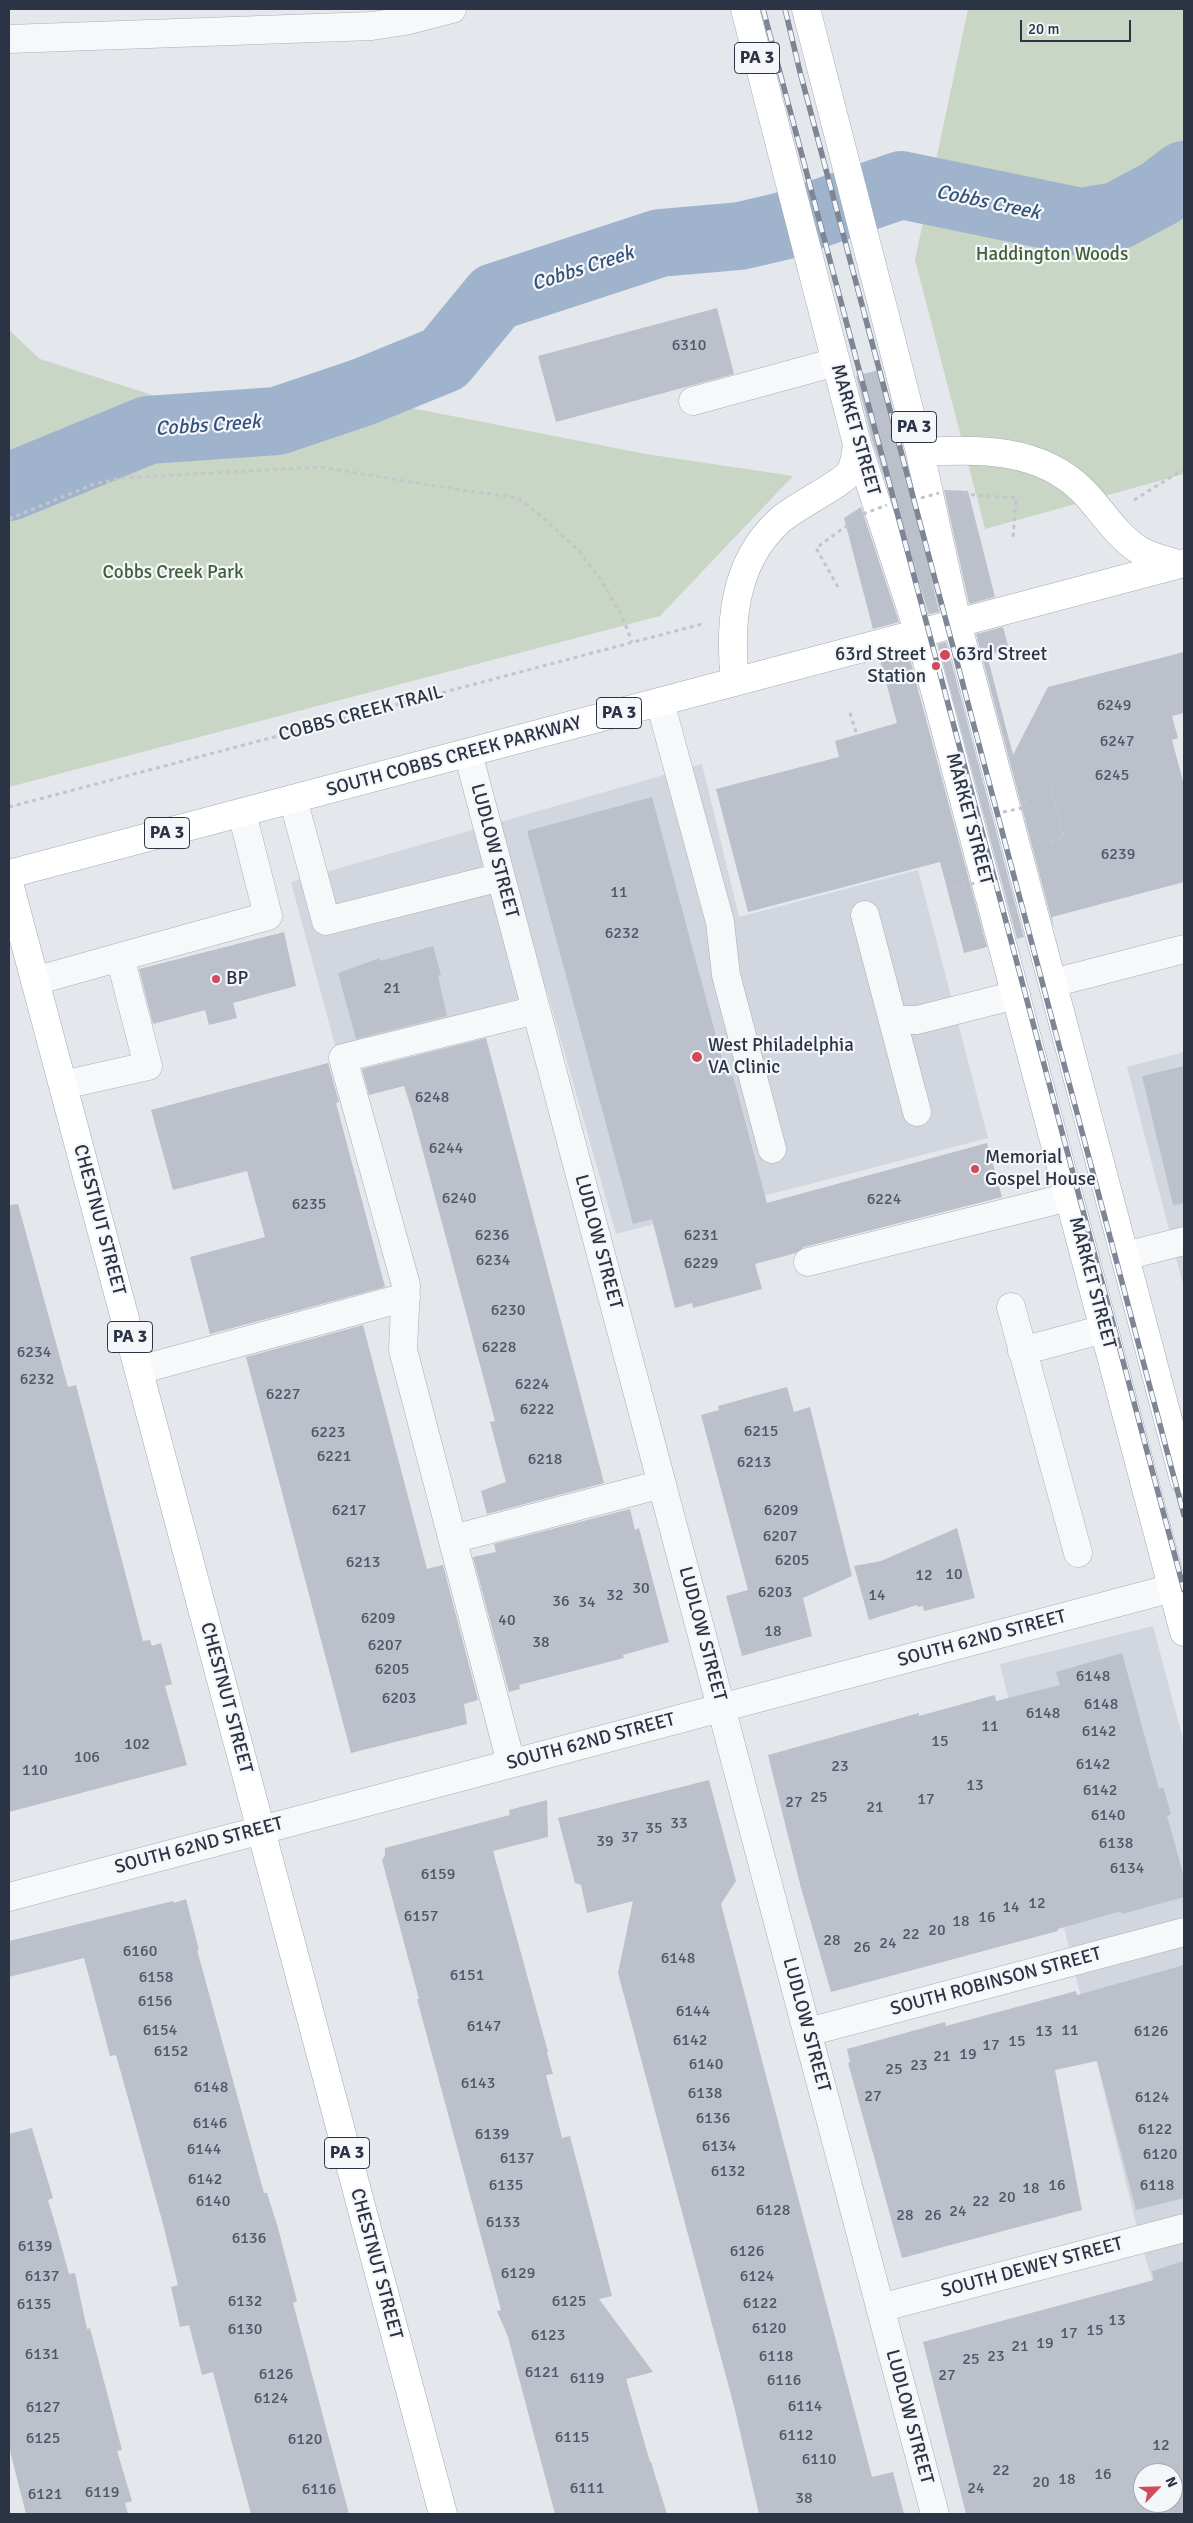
<!DOCTYPE html>
<style>
body{margin:0}
#map{position:relative;width:1193px;height:2523px;overflow:hidden;background:#e4e7ec;font-family:Signika,sans-serif}
canvas{display:block}
.frame{position:absolute;inset:0;border:10px solid #2b3445;pointer-events:none}
.north{position:absolute;left:1133px;top:2463px;width:50px;height:50px;box-sizing:border-box;background:#f4f6f9;border:1px solid #a4a8b1;border-radius:50%;rotate:66deg;font-size:14px;font-weight:700;line-height:20px;text-align:center;color:#2b3445}
.north::after{content:'';display:block;margin:auto;width:18px;height:22px;background:#d1495b;clip-path:polygon(50% 0,100% 100%,50% 72%,0 100%)}
.scale{position:absolute;left:1020px;top:20px;width:111px;height:22px;box-sizing:border-box;border:2px solid #2b3445;border-top:0;padding-left:6px;font-size:15px;line-height:18px;white-space:nowrap;color:#2b3445;-webkit-text-stroke:4px #f4f6f9;paint-order:stroke}
</style>
<div id="map">
<canvas width="1193" height="2523"></canvas>
<div class="frame"></div>
<div class="north">N</div>
<div class="scale">20 m</div>
</div>
<script>
const ctx = document.querySelector('canvas').getContext('2d');
ctx.lineJoin = 'round';
function fill(path, color) {
  ctx.fillStyle = color;
  ctx.fill(path, 'evenodd');
}
function strokePath(path, color, width, dash) {
  ctx.strokeStyle = color;
  ctx.lineWidth = width;
  ctx.lineCap = dash ? 'butt' : 'round';
  ctx.setLineDash(dash || []);
  ctx.stroke(path);
}
function drawText(font, color, halo, rows, align = 'center') {
  ctx.font = font + ' Signika,sans-serif';
  ctx.lineWidth = 4.5;
  ctx.setLineDash([]);
  ctx.textBaseline = 'middle';
  ctx.strokeStyle = halo;
  ctx.fillStyle = color;
  for (const [text, x, y, turn = 0] of rows) {
    ctx.save();
    ctx.translate(x, y);
    ctx.rotate((+turn || 0) * Math.PI / 180);
    ctx.textAlign = isNaN(turn) ? turn : align;
    if (halo) ctx.strokeText(text, 0, 0);
    ctx.fillText(text, 0, 0);
    ctx.restore();
  }
}
fill(new Path2D(`
 M702,764L739,917L918,870L988,1138L616,1234L547,991L336,1049L291,882Z
 M1184,1052V1288L1127,1067Z
 M1153,1626L1184,1743V2382L1140,2240L1000,1664Z`), '#d2d6de');
fill(new Path2D(`
 M968,9H1184V474L985,529L915,260Z
 M9,330L40,359L199,410L340,394L646,454L793,476L660,616L9,787Z`), '#c9d6c5');
strokePath(new Path2D(`
 M9,487L148,430L277,421L363,392L444,359L495,297L660,243L740,236L783,226L901,185L1081,222L1117,216L1160,193L1184,175`), '#9fb4cc', 68);
fill(new Path2D(`
 M717,308L734,374L556,422L538,356Z
 M882,369L905,456L939,612L929,614L872,440L856,376Z
 M944,490L968,491L995,597L969,604Z
 M861,507L899,622L873,629L844,518Z
 M1003,627L1009,649L987,655L1013,755L1048,687L1184,652V713L1172,716L1178,738L1172,740L1184,785V882L1052,917L1054,929L976,634Z
 M946,642L1024,937L1017,939L938,644Z
 M908,652L987,947L964,953L940,862L748,912L716,789L839,757L835,741L897,723L880,660Z
 M652,797L727,1077L733,1076L767,1203L987,1143L1002,1197L804,1247L796,1253L755,1264L762,1289L693,1308L692,1303L675,1308L652,1219L633,1224L527,831Z
 M284,932L296,986L233,1003L237,1018L209,1025L205,1010L153,1024L139,969Z
 M433,946L441,975L438,976L447,1016L356,1039L338,973L380,958V961Z
 M486,1038L604,1483L487,1514L481,1491L506,1482L490,1422L495,1421L412,1111L404,1086L369,1095L362,1069Z
 M328,1063L339,1102L336,1103L385,1287L210,1334L190,1257L265,1237L247,1171L173,1190L151,1110Z
 M1184,1066V1203L1173,1205L1142,1076Z
 M18,1204L68,1387L76,1385L143,1641L150,1640L152,1646L161,1643L172,1684L165,1686L187,1765L9,1812V1205Z
 M363,1325L427,1569L443,1565L478,1700L464,1704L467,1724L351,1753L246,1357Z
 M787,1387L794,1412L810,1407L852,1576L803,1598L812,1636L742,1656L726,1596L748,1590L701,1415L719,1410L718,1406Z
 M630,1509L635,1530L639,1528L669,1642L623,1655L624,1658L519,1685L520,1689L509,1692L473,1557L496,1552L494,1544Z
 M957,1528L975,1598L924,1611L923,1606L918,1607L917,1605L869,1620L854,1566L881,1561Z
 M1122,1653L1159,1789L1163,1787L1171,1814L1167,1816L1184,1877V1897L1122,1914L1121,1911L1058,1929V1931L831,1992L801,1888L768,1755L919,1713V1716L995,1695L996,1701L1060,1685L1056,1672Z
 M709,1780L736,1881L721,1904L790,2167L872,2477L893,2472L904,2514H759L735,2410L618,1973L633,1901L587,1913L581,1885L575,1883L558,1818Z
 M547,1800L548,1837L493,1851L548,2052L547,2053L553,2074L546,2075L562,2138L570,2136L612,2296L599,2299L653,2372L626,2379L650,2462H651L667,2514H555L508,2337L497,2311L501,2310L417,1999H419L382,1860L385,1855V1848L510,1815L509,1810Z
 M186,1899L199,1950H197L264,2193H267L278,2228L297,2301L293,2303L349,2514H251L213,2372L202,2375L189,2325L180,2327L171,2287L178,2285L163,2224L116,2055L110,2056L84,1958L9,1977V1941L173,1901L174,1903Z
 M1184,1965V2198L1136,2210L1097,2061L1055,2070L1082,2210L902,2258L848,2063L850,2062L847,2049L945,2022L946,2026L1076,1991L1077,1995Z
 M32,2128L53,2198L48,2200L57,2230L69,2274L75,2273L87,2329L90,2328L122,2450L117,2451L132,2501L125,2503L128,2514H26L9,2447V2134Z
 M1184,2261V2514H966L923,2342L1154,2280L1152,2271ZM1143,2473H1173V2503H1143Z`), '#bbc0ca');
const minor = new Path2D(`
 M9,39L372,26L405,21L452,9
 M693,401L836,362
 M660,702L720,922L726,975L772,1149
 M468,753L935,2514
 M293,799L326,921L501,877
 M865,915L917,1112
 M35,981L120,957
 M1053,983L1184,949
 M893,1020H917L1016,995
 M63,1085L148,1066L120,957L268,916L242,813
 M1125,1256L1184,1241
 M808,1262L1069,1197
 M1011,1307L1078,1553
 M1022,1351L1104,1329
 M139,1370L406,1297
 M453,1539L662,1484
 M511,1763L403,1350L406,1285L343,1058L536,1010
 M9,1897L1184,1585
 M808,2032L1184,1932
 M880,2308L1184,2228`);
const major = new Path2D(`
 M745,9L857,444L919,633L936,694L1184,1632
 M806,9L920,452L957,623L1184,1480
 M920,452C978,449 1040,447 1084,492C1102,511 1117,536 1139,550C1151,557 1165,560 1178,564
 M735,682C729,625 733,563 779,521C795,506 843,484 851,471C855,463 856,453 857,444
 M9,874L1184,563
 M9,883L443,2514`);
strokePath(minor, '#a9aeb7', 29);
strokePath(major, '#a3abb8', 29);
strokePath(new Path2D(`
 M963,494L1016,498L1013,539
 M1134,500L1184,469
 M9,519L94,484L123,478L320,467L435,486L518,498L547,521L579,551L601,580L622,616L632,642
 M838,587L816,548L849,524
 M850,713L857,735
 M9,807L702,624
 M1050,841L1064,838L1051,787`), '#c2c5cb', 3, [4, 4]);
strokePath(minor, '#f7f8fa', 28);
strokePath(major, '#fff', 28);
const rail = new Path2D(`
 M763,9L1184,1590
 M785,9L800,72L1184,1515`);
strokePath(rail, '#7d8696', 5.5);
strokePath(rail, '#f4f6f9', 4, [11]);
strokePath(new Path2D(`
 M921,498L939,493
 M863,514L887,505
 M1003,812L1022,808L1032,791
 M955,888L987,880`), '#c2c5cb', 3, [4, 4]);
for (const [x, y, r, color] of [
 [945,655,6,"#d1495b"],
 [936,666,5,"#d1495b"],
 [216,979,5,"#d1495b"],
 [697,1057,6,"#d1495b"],
 [975,1169,5,"#d1495b"]
]) {
  const dot = new Path2D();
  dot.arc(x, y, r, 0, 2 * Math.PI);
  ctx.fillStyle = color;
  ctx.fill(dot);
  strokePath(dot, '#f4f6f9', 2);
}
drawText('16px', '#4f5766', null, [
 ["6310",689,346],
 ["6249",1114,706],
 ["6247",1117,742],
 ["6245",1112,776],
 ["6239",1118,855],
 ["11",619,893],
 ["6232",622,934],
 ["21",392,989],
 ["6248",432,1098],
 ["6244",446,1149],
 ["6240",459,1199],
 ["6224",884,1200],
 ["6235",309,1205],
 ["6236",492,1236],
 ["6231",701,1236],
 ["6234",493,1261],
 ["6229",701,1264],
 ["6230",508,1311],
 ["6228",499,1348],
 ["6234",34,1353],
 ["6232",37,1380],
 ["6224",532,1385],
 ["6227",283,1395],
 ["6222",537,1410],
 ["6215",761,1432],
 ["6223",328,1433],
 ["6221",334,1457],
 ["6218",545,1460],
 ["6213",754,1463],
 ["6217",349,1511],
 ["6209",781,1511],
 ["6207",780,1537],
 ["6205",792,1561],
 ["6213",363,1563],
 ["10",954,1575],
 ["12",924,1576],
 ["30",641,1589],
 ["6203",775,1593],
 ["32",615,1596],
 ["14",877,1596],
 ["36",561,1602],
 ["34",587,1603],
 ["6209",378,1619],
 ["40",507,1621],
 ["18",773,1632],
 ["38",541,1643],
 ["6207",385,1646],
 ["6205",392,1670],
 ["6148",1093,1677],
 ["6203",399,1699],
 ["6148",1101,1705],
 ["6148",1043,1714],
 ["11",990,1727],
 ["6142",1099,1732],
 ["15",940,1742],
 ["102",137,1745],
 ["106",87,1758],
 ["6142",1093,1765],
 ["23",840,1767],
 ["110",35,1771],
 ["13",975,1786],
 ["6142",1100,1791],
 ["25",819,1798],
 ["17",926,1800],
 ["27",794,1803],
 ["21",875,1808],
 ["6140",1108,1816],
 ["33",679,1824],
 ["35",654,1829],
 ["37",630,1838],
 ["39",605,1842],
 ["6138",1116,1844],
 ["6134",1127,1869],
 ["6159",438,1875],
 ["12",1037,1904],
 ["14",1011,1908],
 ["6157",421,1917],
 ["16",987,1918],
 ["18",961,1922],
 ["20",937,1931],
 ["22",911,1935],
 ["28",832,1941],
 ["24",888,1944],
 ["26",862,1948],
 ["6160",140,1952],
 ["6148",678,1959],
 ["6151",467,1976],
 ["6158",156,1978],
 ["6156",155,2002],
 ["6144",693,2012],
 ["6147",484,2027],
 ["6154",160,2031],
 ["11",1070,2031],
 ["13",1044,2032],
 ["6126",1151,2032],
 ["6142",690,2041],
 ["15",1017,2042],
 ["17",991,2046],
 ["6152",171,2052],
 ["19",968,2055],
 ["21",942,2057],
 ["6140",706,2065],
 ["23",919,2066],
 ["25",894,2070],
 ["6143",478,2084],
 ["6148",211,2088],
 ["6138",705,2094],
 ["27",873,2097],
 ["6124",1152,2098],
 ["6136",713,2119],
 ["6146",210,2124],
 ["6122",1155,2130],
 ["6139",492,2135],
 ["6134",719,2147],
 ["6144",204,2150],
 ["6120",1160,2155],
 ["6137",517,2159],
 ["6132",728,2172],
 ["6142",205,2180],
 ["6135",506,2186],
 ["16",1057,2186],
 ["6118",1157,2186],
 ["18",1031,2189],
 ["20",1007,2198],
 ["6140",213,2202],
 ["22",981,2202],
 ["6128",773,2211],
 ["24",958,2212],
 ["28",905,2216],
 ["26",933,2216],
 ["6133",503,2223],
 ["6136",249,2239],
 ["6139",35,2247],
 ["6126",747,2252],
 ["6129",518,2274],
 ["6137",42,2277],
 ["6124",757,2277],
 ["6132",245,2302],
 ["6125",569,2302],
 ["6122",760,2304],
 ["6135",34,2305],
 ["13",1117,2321],
 ["6120",769,2329],
 ["6130",245,2330],
 ["15",1095,2331],
 ["17",1069,2334],
 ["6123",548,2336],
 ["19",1045,2344],
 ["21",1020,2347],
 ["6131",42,2355],
 ["6118",776,2357],
 ["23",996,2357],
 ["25",971,2360],
 ["6121",542,2373],
 ["6126",276,2375],
 ["27",947,2376],
 ["6119",587,2379],
 ["6116",784,2381],
 ["6124",271,2399],
 ["6114",805,2407],
 ["6127",43,2408],
 ["6112",796,2436],
 ["6115",572,2438],
 ["6125",43,2439],
 ["6120",305,2440],
 ["12",1161,2446],
 ["6110",819,2460],
 ["22",1001,2471],
 ["16",1103,2475],
 ["18",1067,2480],
 ["20",1041,2483],
 ["6111",587,2489],
 ["24",976,2489],
 ["6116",319,2490],
 ["6119",102,2493],
 ["6121",45,2495],
 ["38",804,2499]
]);
for (const [x, y, w] of [
 [757,58,45],
 [914,427,45],
 [619,713,45],
 [167,833,45],
 [130,1337,45],
 [347,2153,45]
]) {
  const box = new Path2D();
  box.roundRect(x - w / 2, y - 15.5, w, 31, 4);
  ctx.fillStyle = '#f4f6f9';
  ctx.fill(box);
  strokePath(box, '#2b3445', 1);
}
drawText('bold 18px', '#2b3445', null, [
 ["PA 3",757,58],
 ["PA 3",914,427],
 ["PA 3",619,713],
 ["PA 3",167,833],
 ["PA 3",130,1337],
 ["PA 3",347,2153]
]);
drawText('19px', '#3f6138', '#f4f6f9', [
 ["Haddington Woods",1052,255],
 ["Cobbs Creek Park",173,573]
]);
drawText('19px', '#2b3445', '#f4f6f9', [
 ["MARKET STREET",855,430,74],
 ["COBBS CREEK TRAIL",361,714,-15],
 ["SOUTH COBBS CREEK PARKWAY",454,757,-15],
 ["MARKET STREET",969,819,75],
 ["LUDLOW STREET",494,851,75],
 ["CHESTNUT STREET",99,1220,75],
 ["LUDLOW STREET",598,1242,75],
 ["MARKET STREET",1092,1283,75],
 ["LUDLOW STREET",702,1634,75],
 ["SOUTH 62ND STREET",982,1639,-15],
 ["CHESTNUT STREET",226,1698,75],
 ["SOUTH 62ND STREET",591,1742,-15],
 ["SOUTH 62ND STREET",199,1846,-15],
 ["SOUTH ROBINSON STREET",996,1982,-15],
 ["LUDLOW STREET",806,2025,75],
 ["CHESTNUT STREET",376,2264,75],
 ["SOUTH DEWEY STREET",1032,2268,-15],
 ["LUDLOW STREET",909,2417,75]
]);
drawText('19px', '#2b3445', '#f4f6f9', [
 ["63rd Street",926,655,"right"],
 ["Station",926,677,"right"],
 ["63rd Street",956,655],
 ["BP",226,979],
 ["West Philadelphia",708,1046],
 ["VA Clinic",708,1068],
 ["Memorial",985,1158],
 ["Gospel House",985,1180]
], 'left');
drawText('italic 20px', '#34527a', '#f4f6f9', [
 ["Cobbs Creek",988,203,12],
 ["Cobbs Creek",583,269,-18],
 ["Cobbs Creek",208,426,-4]
]);
</script>
